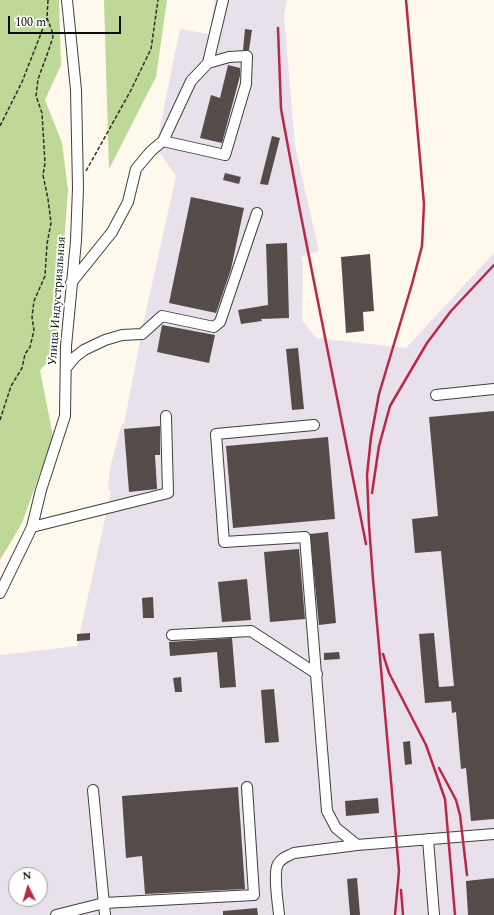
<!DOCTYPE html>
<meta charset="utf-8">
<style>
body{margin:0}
#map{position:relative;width:494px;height:915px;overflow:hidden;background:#fff8ec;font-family:Spectral,serif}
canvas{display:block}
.north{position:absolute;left:8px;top:867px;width:40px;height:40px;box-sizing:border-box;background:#fff;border:1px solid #9e9e9e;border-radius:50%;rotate:355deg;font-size:11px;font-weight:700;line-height:16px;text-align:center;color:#0c0c0c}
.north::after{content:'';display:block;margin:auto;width:14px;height:18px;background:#b92846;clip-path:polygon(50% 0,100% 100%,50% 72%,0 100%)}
.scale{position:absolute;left:8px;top:16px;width:113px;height:18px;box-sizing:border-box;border:2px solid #0c0c0c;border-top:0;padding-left:5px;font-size:12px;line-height:14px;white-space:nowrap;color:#0c0c0c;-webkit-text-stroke:3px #fff;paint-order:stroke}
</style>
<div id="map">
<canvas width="494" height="915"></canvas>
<div class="north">N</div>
<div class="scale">100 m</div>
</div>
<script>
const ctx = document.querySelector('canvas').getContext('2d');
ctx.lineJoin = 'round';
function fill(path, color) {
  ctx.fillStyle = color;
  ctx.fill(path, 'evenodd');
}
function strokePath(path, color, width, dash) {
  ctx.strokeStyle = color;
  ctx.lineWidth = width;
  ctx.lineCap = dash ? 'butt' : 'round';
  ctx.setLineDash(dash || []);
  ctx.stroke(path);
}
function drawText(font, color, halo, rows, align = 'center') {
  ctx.font = font + ' Spectral,serif';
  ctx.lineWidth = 4;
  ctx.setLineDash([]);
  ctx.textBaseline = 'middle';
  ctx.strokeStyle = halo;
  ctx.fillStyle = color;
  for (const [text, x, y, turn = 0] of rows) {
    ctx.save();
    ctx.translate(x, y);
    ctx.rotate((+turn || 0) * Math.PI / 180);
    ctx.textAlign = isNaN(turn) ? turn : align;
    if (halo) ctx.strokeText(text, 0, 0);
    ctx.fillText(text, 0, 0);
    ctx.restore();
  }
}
fill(new Path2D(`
 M215,0H287L284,16L295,146L319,251L301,257L303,264L302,320L316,338L406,348L494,253V915H0V655L77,646L111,491L108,489L110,467L122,424H124L144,320L176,176L156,147L180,29L209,34ZM16,875H40V899H16Z`), '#e8e1eb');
fill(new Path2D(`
 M0,0H59L61,65L45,100L62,143L68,190L56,354L40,370L53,437L22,523L0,560Z
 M104,0H167L156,77L109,169Z`), '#bed897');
fill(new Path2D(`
 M245,29L252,30L249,50H243Z
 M228,65L240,68V76L222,143L200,138L211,95L220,98Z
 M272,136L280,138L268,185L260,184Z
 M225,173L241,177L239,184L223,180Z
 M191,197L244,208L231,269L216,313L169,303Z
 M287,243L289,318L261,319L262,321L241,324L238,310L268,305L266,244Z
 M370,254L374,311L363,312L364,331L346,333L341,257Z
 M162,325L215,335L209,363L157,352Z
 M298,348L304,409L292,410L286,349Z
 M494,411V819L471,821L466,768L461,769L456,712L452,713L451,701L425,703L419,634L434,633L439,687L454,686L441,551L415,553L412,519L438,516L429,417Z
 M160,426V455H155L157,489L129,492L124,429Z
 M328,437L335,519L233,528L226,446Z
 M328,532L336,623L319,625L310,534Z
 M299,549L305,619L270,622L264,552Z
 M247,579L251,620L222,622L218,582Z
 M153,597L154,618H143L142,598Z
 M90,633V640L77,641V634Z
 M232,638L236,687L220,688L217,652L170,656L169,642Z
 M339,652L340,659L324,660V653Z
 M181,677L182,692H175L173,678Z
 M274,689L279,742L265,743L261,690Z
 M410,741L412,764L405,765L403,742Z
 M238,787L245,889L145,894L142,856L126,858L122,796Z
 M378,798L379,813L346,816L345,801Z
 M357,878L360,915H350L347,879Z
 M494,878V915H468L466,881Z
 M257,908L258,915H223V911Z`), '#554c49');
const minor = new Path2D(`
 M163,141L191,81L208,63L223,0
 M71,283L112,232L128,202L136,169L151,151L163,141L225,155L246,84L247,56L229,57L208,63
 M66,368L75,357L84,350L105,340L122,335L142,334L162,316L214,327L220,322L257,213
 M436,395L494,389
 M314,425L216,434L224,542L305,537L327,811L336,828L357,845
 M32,527L168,493L166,416
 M0,593L32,527L41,490L65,416L66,346L76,241L78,188L76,90L67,0
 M172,635L251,631L317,674
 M93,790L105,915
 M428,839L434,915
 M56,915L104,903L254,895L247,787
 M279,915C278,904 273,872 278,864C281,858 288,856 294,853L357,845L494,834`);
strokePath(minor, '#3f3f3f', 12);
strokePath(new Path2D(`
 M0,126L22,82L47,18
 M86,171L131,90L151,49L158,0
 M0,420L11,386L22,368L25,354L30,347L34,330L32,317L34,301L45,276L47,244L51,223L48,199L43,175L45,163L42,113L36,96L38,79L48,52L53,37L52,31L47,18L48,0`), '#2e2e2e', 1.5, [4, 2]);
strokePath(minor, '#fff', 10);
strokePath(new Path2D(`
 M278,28L281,109L300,211L366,544
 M372,493L379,446L390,406L427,343L451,311L494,265
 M383,654L389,673L426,745L445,799L455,915
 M439,768L456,800L460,815L467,875
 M401,890L403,915
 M395,915L399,871L373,579L369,525L367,475L371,437L379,394L412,284L422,246L424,204L406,0`), '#b92846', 2.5);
drawText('12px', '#0c0c0c', '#fff', [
 ["Улица Индустриальная",58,301,-86]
]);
</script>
